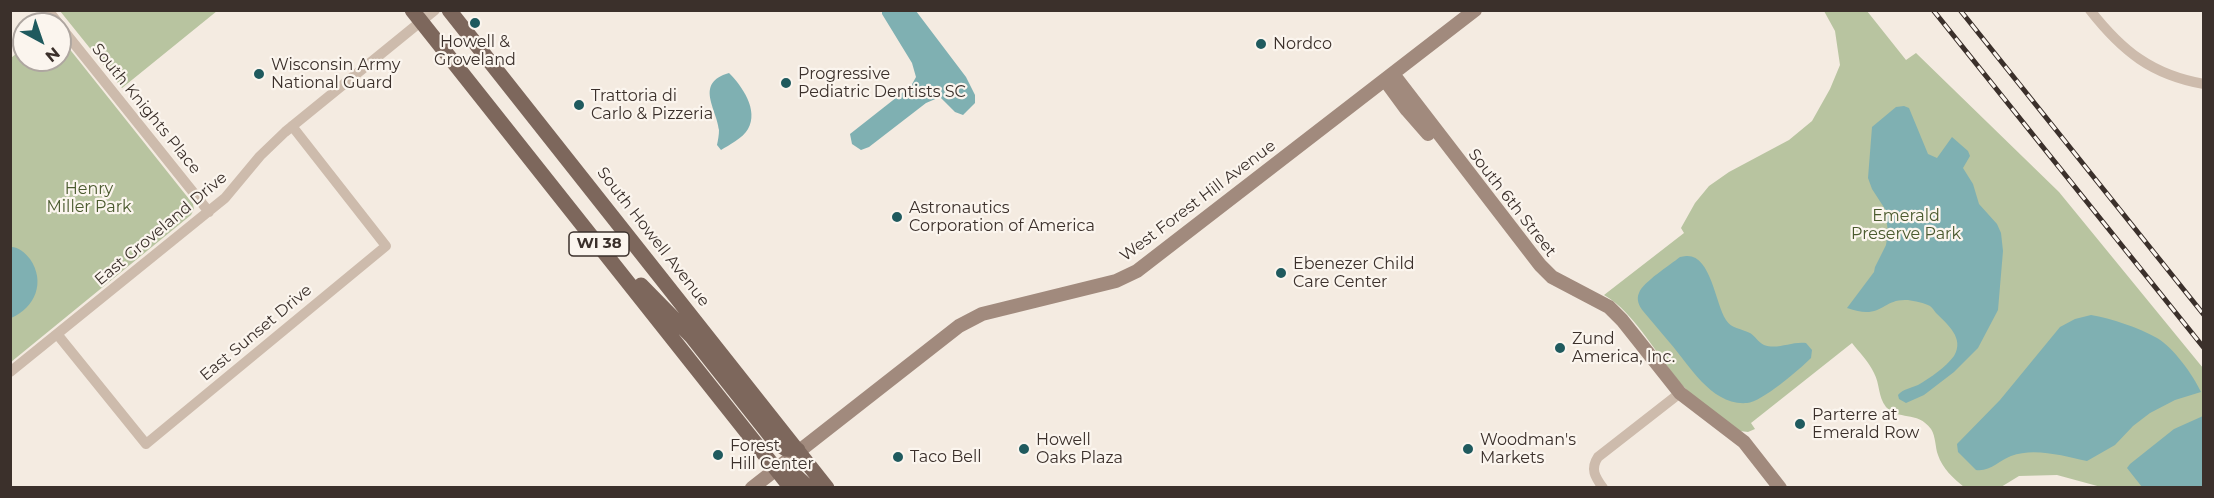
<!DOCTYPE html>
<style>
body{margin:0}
#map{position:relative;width:2214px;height:498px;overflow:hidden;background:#f4ebe1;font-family:Montserrat,sans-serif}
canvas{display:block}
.frame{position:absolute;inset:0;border:12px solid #3b302b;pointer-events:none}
.north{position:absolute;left:12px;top:12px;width:60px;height:60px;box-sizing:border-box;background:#fbf5ee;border:2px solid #aea6a0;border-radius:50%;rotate:140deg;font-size:16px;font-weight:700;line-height:24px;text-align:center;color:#3b302b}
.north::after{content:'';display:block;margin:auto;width:21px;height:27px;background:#1f5a5e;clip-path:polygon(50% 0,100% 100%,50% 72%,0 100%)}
</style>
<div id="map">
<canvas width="2214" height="498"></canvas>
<div class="frame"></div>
<div class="north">N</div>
</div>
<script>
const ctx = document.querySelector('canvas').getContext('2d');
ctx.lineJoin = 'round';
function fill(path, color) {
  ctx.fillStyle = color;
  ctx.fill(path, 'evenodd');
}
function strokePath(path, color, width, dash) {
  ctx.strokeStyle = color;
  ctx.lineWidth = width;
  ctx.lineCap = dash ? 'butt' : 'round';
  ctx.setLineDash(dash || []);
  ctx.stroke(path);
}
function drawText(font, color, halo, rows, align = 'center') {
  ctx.font = font + ' Montserrat,sans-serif';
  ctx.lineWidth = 4.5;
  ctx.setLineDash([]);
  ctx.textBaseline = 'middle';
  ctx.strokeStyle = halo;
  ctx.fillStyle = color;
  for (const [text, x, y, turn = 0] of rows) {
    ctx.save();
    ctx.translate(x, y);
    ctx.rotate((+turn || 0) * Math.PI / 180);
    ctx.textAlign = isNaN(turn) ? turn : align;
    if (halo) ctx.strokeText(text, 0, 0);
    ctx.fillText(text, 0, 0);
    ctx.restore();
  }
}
fill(new Path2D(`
 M60,11H217L122,88Z
 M1824,11H1867L1906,60L1916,53L2059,192L2203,368V487H2101L2057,475L2019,476L2001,487H1964C1954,479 1942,468 1938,455C1935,447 1936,437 1931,429C1917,410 1898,421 1886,407C1878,397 1880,384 1874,373C1869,362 1859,352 1852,343L1751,423L1755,429L1748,432L1740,431C1721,417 1700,404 1684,387C1659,360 1636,313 1604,295L1684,233L1681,228L1695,203L1709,186L1729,172L1789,140L1812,121L1830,89L1840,65L1835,31Z
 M60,37L193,204L194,209L191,215L11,362V58L24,47V60H60Z`), '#b8c4a0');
fill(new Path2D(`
 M882,11H916L966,77L975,95V103L963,115L955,112L940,97L926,103L869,147L861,150L852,144L850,134L911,86L916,77L912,63L882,14Z
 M729,73C742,86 759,110 748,129C743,138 729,145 721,150L717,145C718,140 719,135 719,130C717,109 694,83 729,73Z
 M1904,106L1909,108L1928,154L1937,158L1952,137L1968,151L1970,156L1963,168L1973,184L1979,204L1997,224L2001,233L2003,251L1998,310L1978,348L1954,372L1924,395L1906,403L1899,399L1898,395C1903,389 1911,388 1918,385C1930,378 1946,367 1954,356C1965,338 1947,324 1936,313C1934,311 1933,308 1930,306C1925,303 1914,301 1908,300C1881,298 1883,321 1847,308L1874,272L1875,267L1886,245L1888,232L1885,209L1872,189L1868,178L1872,127L1896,107Z
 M11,247C19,247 25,253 30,259C46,282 35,308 11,318Z
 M1686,256C1711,254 1715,303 1726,320C1732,329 1740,328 1750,333C1755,336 1758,342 1764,345C1778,350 1792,341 1806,343L1812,350L1811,358C1800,369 1762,402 1747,403C1712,406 1690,366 1670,343C1661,332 1652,322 1643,311C1639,306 1636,299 1639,293C1643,282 1670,265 1680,257Z
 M2091,315C2111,318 2139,328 2157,338C2174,348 2193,375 2201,392L2175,400L2150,413L2133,426L2115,445L2087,461C2064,456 2034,447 2011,456C2000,460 1990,472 1976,470L1958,452L1957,444L2000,400L2060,327L2075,319Z
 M2203,416V487H2142L2127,468L2130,464L2174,429Z`), '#7fb0b2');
strokePath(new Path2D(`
 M48,10L59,24
 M2090,10C2122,51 2152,75 2204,84
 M60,26L209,212
 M57,334L146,444L386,246L292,126
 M10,372L225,198L260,156L285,132L435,10
 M1603,488C1595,477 1590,469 1598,457L1680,393`), '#cdbbac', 10);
strokePath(new Path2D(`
 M1393,74L1540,265L1552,277L1609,307L1622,320L1680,393L1744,442L1780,488
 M1385,80L1407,110L1428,134
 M752,488L959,326L982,314L1116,281L1137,271L1475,10`), '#a18a7d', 14);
strokePath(new Path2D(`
 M412,10L791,488
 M449,10L827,488
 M641,285L692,337L776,443L786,449L798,450
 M775,468L795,475L809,488`), '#7d675c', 15);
const rail = new Path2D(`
 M1933,10L2204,348
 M1960,10L2204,315`);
strokePath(rail, '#3b302b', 5);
strokePath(rail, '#fbf5ee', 3, [9]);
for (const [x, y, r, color] of [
 [475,23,6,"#1f5a5e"],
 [1261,44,6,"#1f5a5e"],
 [259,74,6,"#1f5a5e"],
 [786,83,6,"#1f5a5e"],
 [579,105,6,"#1f5a5e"],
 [897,217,6,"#1f5a5e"],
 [1281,273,6,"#1f5a5e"],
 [1560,348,6,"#1f5a5e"],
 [1800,424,6,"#1f5a5e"],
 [1024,449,6,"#1f5a5e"],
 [1468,449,6,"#1f5a5e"],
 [718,455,6,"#1f5a5e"],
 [898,457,6,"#1f5a5e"]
]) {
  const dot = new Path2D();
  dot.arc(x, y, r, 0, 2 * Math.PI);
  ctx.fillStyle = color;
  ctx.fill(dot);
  strokePath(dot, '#fbf5ee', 2);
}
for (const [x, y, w] of [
 [599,244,60]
]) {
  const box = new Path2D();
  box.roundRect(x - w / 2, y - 12, w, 24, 4.5);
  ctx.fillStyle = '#fbf5ee';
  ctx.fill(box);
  strokePath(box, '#3b302b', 1.5);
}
drawText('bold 15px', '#3b302b', null, [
 ["WI 38",599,244]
]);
drawText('16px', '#3b302b', '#fbf5ee', [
 ["Howell &",475,42,"center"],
 ["Groveland",475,60,"center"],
 ["Nordco",1273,44],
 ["Wisconsin Army",271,65],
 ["National Guard",271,83],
 ["Progressive",798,74],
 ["Pediatric Dentists SC",798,92],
 ["Trattoria di",591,96],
 ["Carlo & Pizzeria",591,114],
 ["Astronautics",909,208],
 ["Corporation of America",909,226],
 ["Ebenezer Child",1293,264],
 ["Care Center",1293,282],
 ["Zund",1572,339],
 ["America, Inc.",1572,357],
 ["Parterre at",1812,415],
 ["Emerald Row",1812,433],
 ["Howell",1036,440],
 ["Oaks Plaza",1036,458],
 ["Woodman's",1480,440],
 ["Markets",1480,458],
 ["Forest",730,446],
 ["Hill Center",730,464],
 ["Taco Bell",910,457]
], 'left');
drawText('16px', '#3b302b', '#fbf5ee', [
 ["South Knights Place",146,109,51],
 ["West Forest Hill Avenue",1198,201,-37],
 ["South 6th Street",1512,203,52],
 ["East Groveland Drive",161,229,-40],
 ["South Howell Avenue",653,237,52],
 ["East Sunset Drive",256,333,-40]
]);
drawText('16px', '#4a5a2e', '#fbf5ee', [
 ["Henry",89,189],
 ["Miller Park",89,207],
 ["Emerald",1906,216],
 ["Preserve Park",1906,234]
]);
</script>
